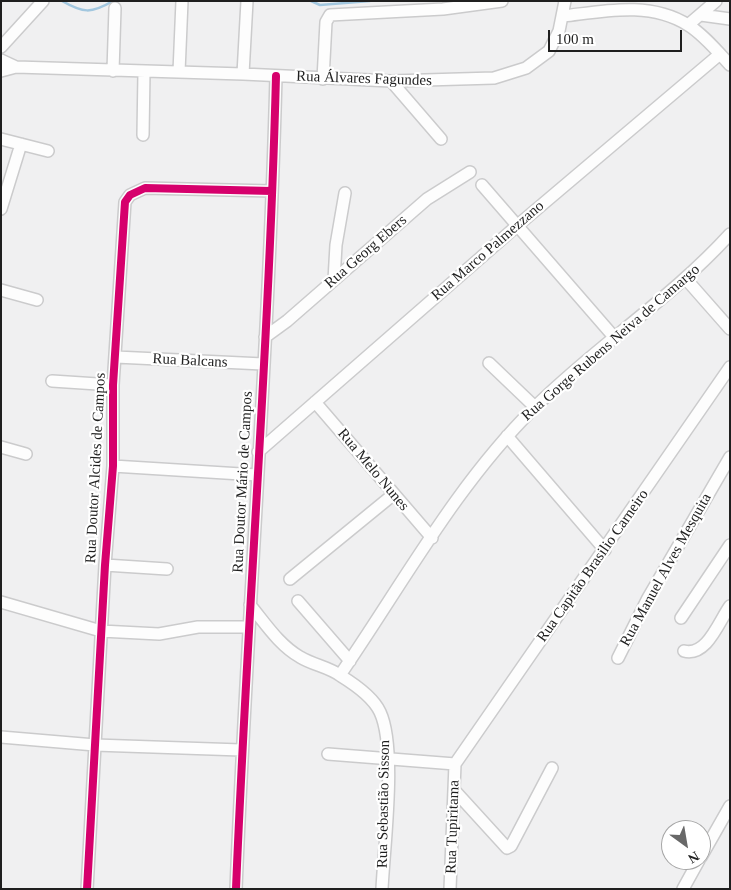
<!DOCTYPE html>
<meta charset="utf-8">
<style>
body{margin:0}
#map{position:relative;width:731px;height:890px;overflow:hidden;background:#f0f0f1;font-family:"Times New Roman",serif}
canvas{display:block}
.frame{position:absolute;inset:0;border:2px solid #1f1f1f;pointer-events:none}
.north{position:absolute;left:661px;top:820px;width:50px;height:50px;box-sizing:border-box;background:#fff;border:1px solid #a5a5a5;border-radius:50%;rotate:148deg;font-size:14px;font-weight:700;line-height:20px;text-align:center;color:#1f1f1f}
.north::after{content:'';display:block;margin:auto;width:18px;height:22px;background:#686868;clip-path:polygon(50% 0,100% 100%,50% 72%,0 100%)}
.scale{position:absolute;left:548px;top:30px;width:134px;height:22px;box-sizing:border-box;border:2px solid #1f1f1f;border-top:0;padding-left:6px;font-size:15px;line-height:18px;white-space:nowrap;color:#1f1f1f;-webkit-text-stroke:4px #fff;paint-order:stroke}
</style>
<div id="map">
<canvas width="731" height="890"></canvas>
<div class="frame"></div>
<div class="north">N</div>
<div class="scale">100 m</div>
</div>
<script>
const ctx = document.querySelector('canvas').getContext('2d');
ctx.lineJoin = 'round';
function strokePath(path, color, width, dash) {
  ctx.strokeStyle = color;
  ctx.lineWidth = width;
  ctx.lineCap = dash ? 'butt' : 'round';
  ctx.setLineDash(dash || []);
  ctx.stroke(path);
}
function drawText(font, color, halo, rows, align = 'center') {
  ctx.font = font + ' "Times New Roman",serif';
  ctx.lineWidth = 4.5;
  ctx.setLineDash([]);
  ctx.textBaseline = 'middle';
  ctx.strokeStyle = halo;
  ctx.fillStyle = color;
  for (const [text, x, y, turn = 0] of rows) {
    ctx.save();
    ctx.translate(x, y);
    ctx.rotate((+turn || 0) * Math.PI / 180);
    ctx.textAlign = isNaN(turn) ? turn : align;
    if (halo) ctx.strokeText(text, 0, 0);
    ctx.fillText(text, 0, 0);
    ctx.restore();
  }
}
strokePath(new Path2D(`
 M62,1C83,13 91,14 113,1
 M311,1L320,5L370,1`), '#a2c7df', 2.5);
const minor = new Path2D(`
 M701,15L730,19
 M564,16C605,11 650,1 688,25C703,34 718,52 730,65
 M688,25L716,1
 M1,47L43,1
 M1,60L16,67L243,74L391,81L494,78L526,68L549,51L559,31L565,1
 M1,71L16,67
 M113,71L115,8
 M179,72L182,1
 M243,74L247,1
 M323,79L326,22L330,15L443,9L502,1
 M391,81L441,139
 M143,135L144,72
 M1,139L48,151
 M482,185L614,337
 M1,209L21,144
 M686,279L730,329
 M334,280L336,245L345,193
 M1,290L37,300
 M265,337L287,321L427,199L470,172
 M116,357L263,364
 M489,363L535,407
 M52,381L113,385
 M315,402L432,538
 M507,436L605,550
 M1,447L26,454
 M258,452L518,225L720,54
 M113,466L257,475
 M105,565L167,569
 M290,579L394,494
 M298,601L350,661
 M1,602L101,631L159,634L198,627H249
 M250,605C265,623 279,645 300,657C313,665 329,667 341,676C354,684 373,697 380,712C397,748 384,846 382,889
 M681,618L730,545
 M684,651C707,657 719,621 730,606
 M618,658L648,598L730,457
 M340,675C402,585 456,485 534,408C596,346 671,299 730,234
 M1,737L95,745L241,750
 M328,754L455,764
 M455,764L730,367
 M455,791L507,848L511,846L552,768
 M701,857L730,806
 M87,889L105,565L113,466V385L125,202L130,195L145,188L272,191
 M236,889C247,618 269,347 276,76
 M450,889L455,764
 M683,889L699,860`);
strokePath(minor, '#cbcbcc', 14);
strokePath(minor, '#fdfdfd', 11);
strokePath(new Path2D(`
 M87,889L105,565L113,466V385L125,202L130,195L145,188L272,191
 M236,889C247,618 269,347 276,76`), '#d6006c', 8);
drawText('15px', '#1f1f1f', '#fff', [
 ["Rua Álvares Fagundes",364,79,2],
 ["Rua Marco Palmezzano",488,251,-41],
 ["Rua Georg Ebers",366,252,-41],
 ["Rua Gorge Rubens Neiva de Camargo",611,343,-41],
 ["Rua Balcans",190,361,3],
 ["Rua Doutor Alcides de Campos",96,468,-87],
 ["Rua Melo Nunes",373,470,50],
 ["Rua Doutor Mário de Campos",243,482,-87],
 ["Rua Capitão Brasilio Carneiro",593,566,-55],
 ["Rua Manuel Alves Mesquita",666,570,-61],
 ["Rua Sebastião Sisson",384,804,-89],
 ["Rua Tupiritama",453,827,-88]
]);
</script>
